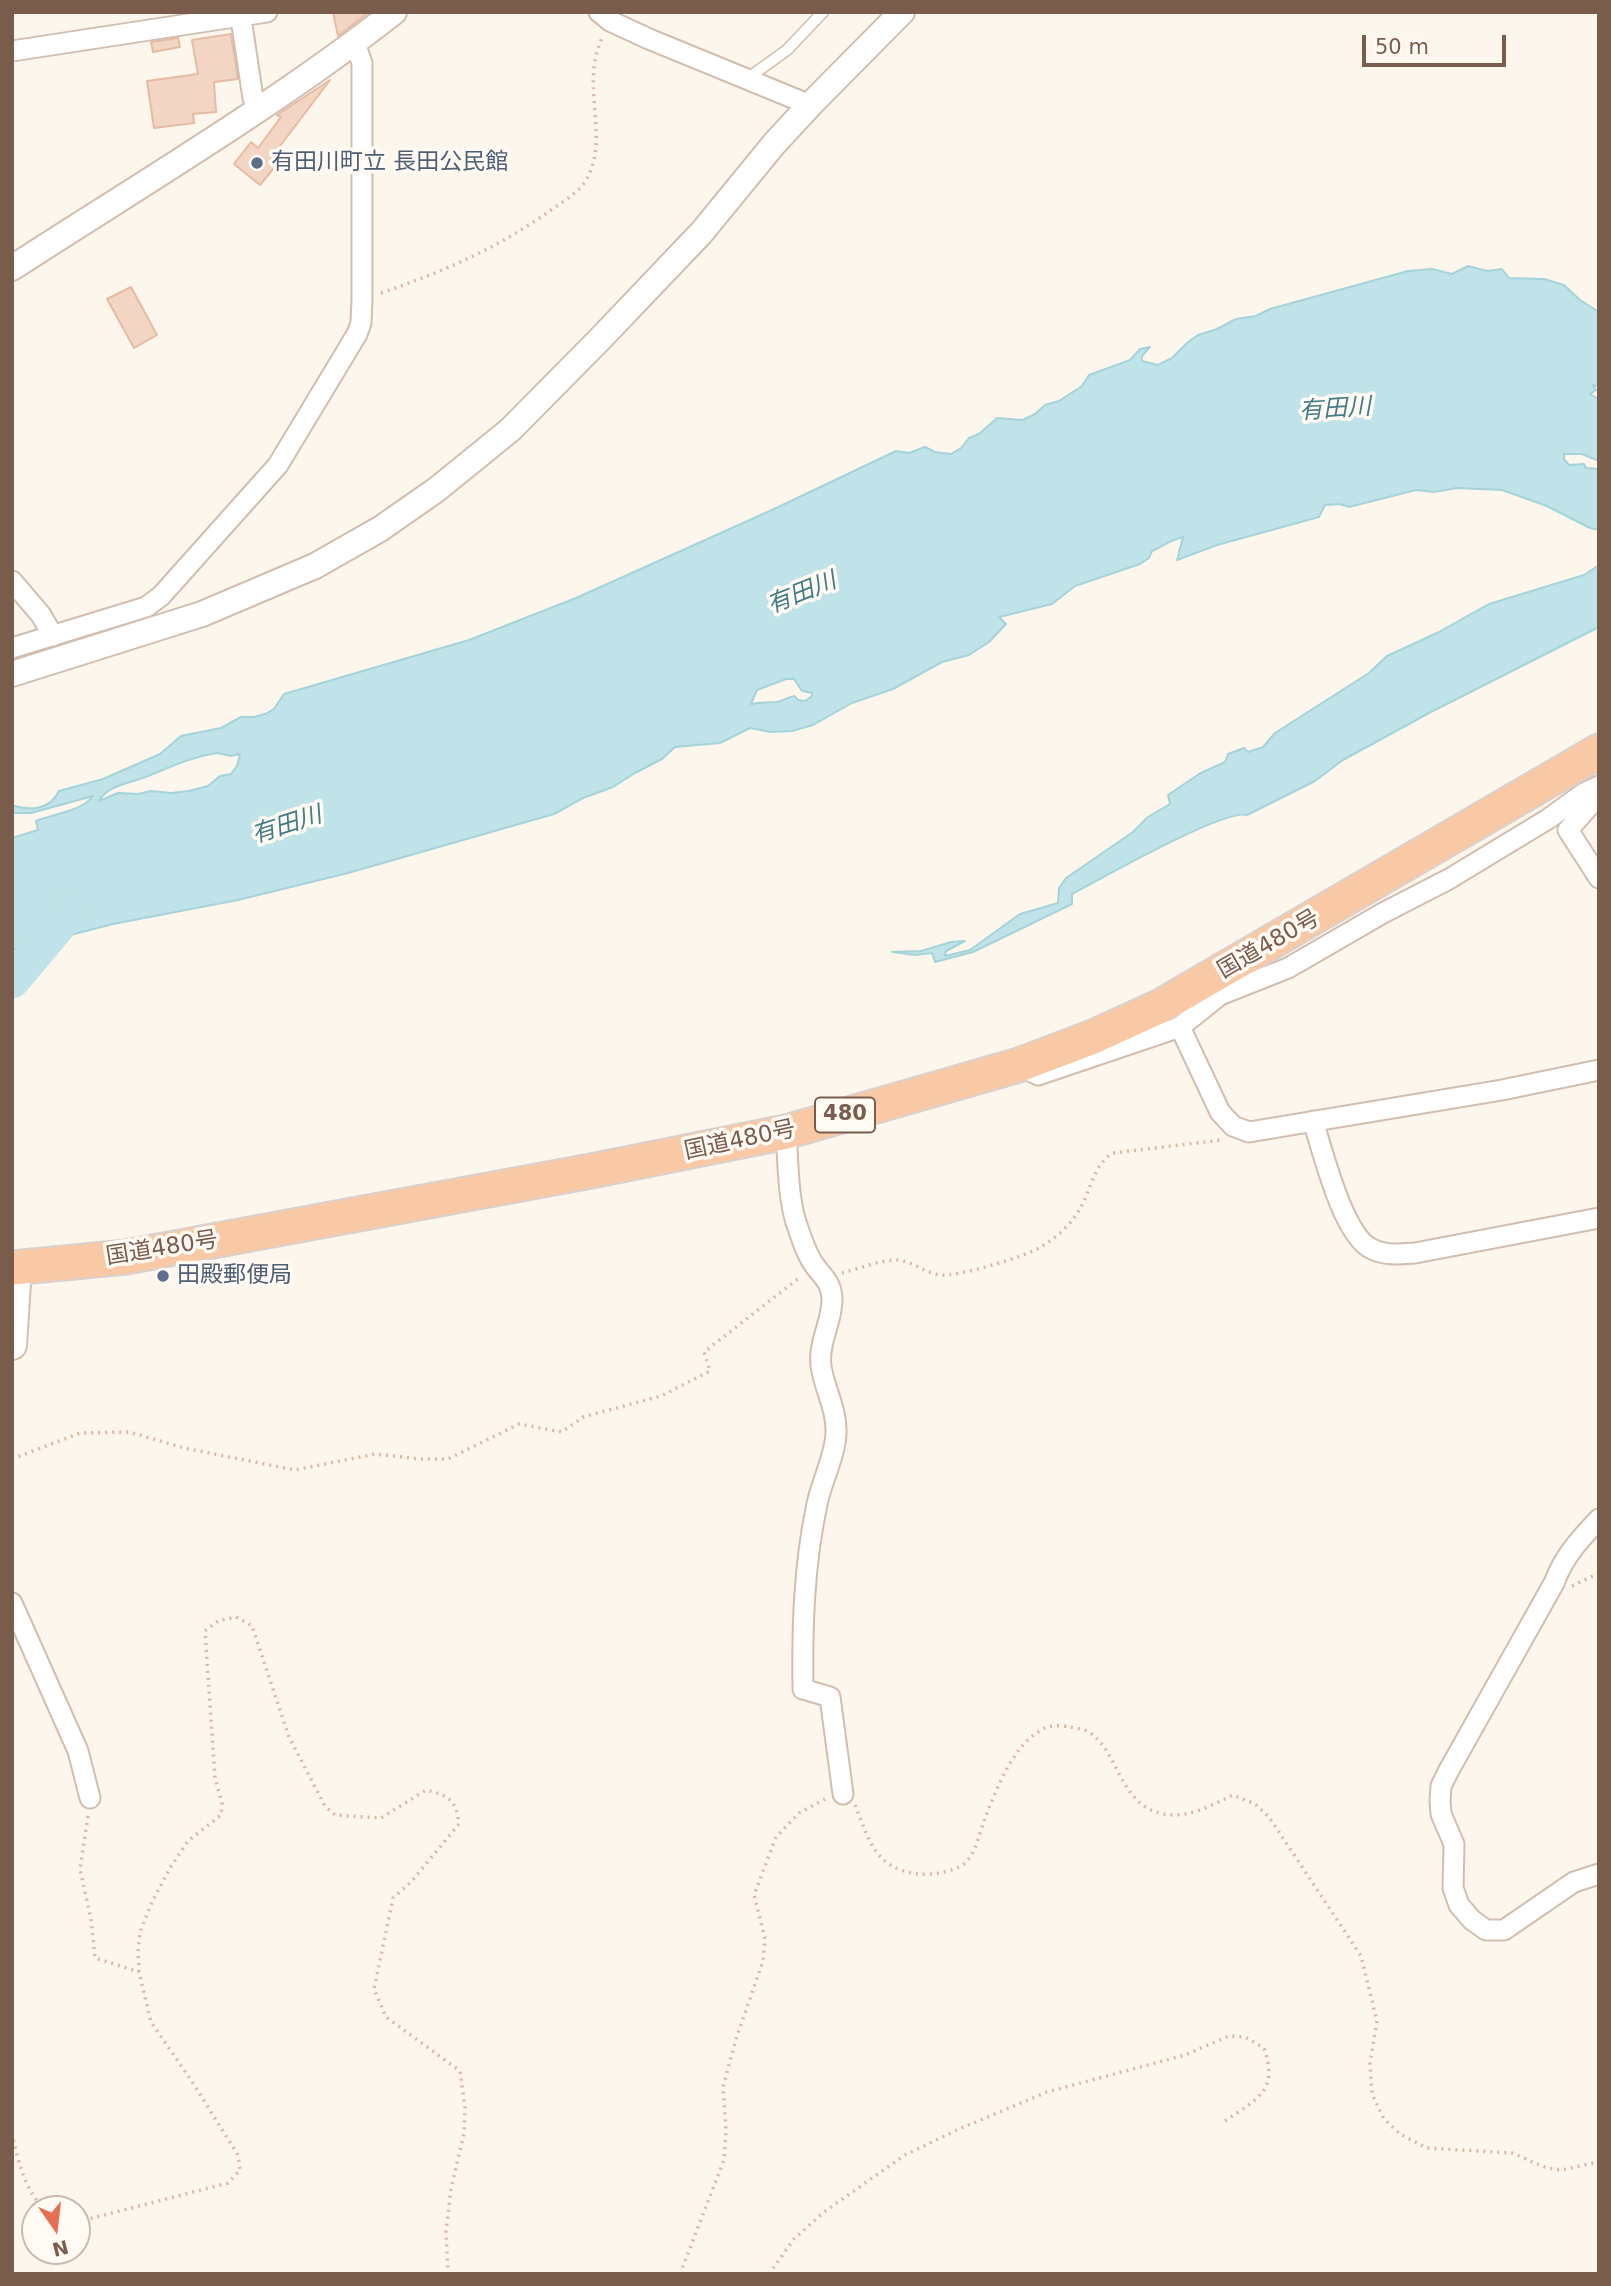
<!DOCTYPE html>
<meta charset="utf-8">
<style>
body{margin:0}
#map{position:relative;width:1611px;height:2286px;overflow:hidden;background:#fdf6ec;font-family:"DejaVu Sans",sans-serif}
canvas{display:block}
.frame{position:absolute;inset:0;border:14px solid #7a5c4d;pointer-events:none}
.north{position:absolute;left:21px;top:2195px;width:70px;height:70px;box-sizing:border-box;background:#fffaf3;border:2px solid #cabbb1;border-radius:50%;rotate:166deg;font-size:19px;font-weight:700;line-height:28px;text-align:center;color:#7a5c4d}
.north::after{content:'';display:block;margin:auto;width:24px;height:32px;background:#e76f51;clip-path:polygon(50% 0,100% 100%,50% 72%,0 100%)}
.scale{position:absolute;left:1362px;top:35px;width:144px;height:32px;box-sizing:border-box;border:4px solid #7a5c4d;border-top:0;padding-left:9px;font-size:21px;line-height:24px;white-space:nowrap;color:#7a5c4d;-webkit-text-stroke:5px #fffaf3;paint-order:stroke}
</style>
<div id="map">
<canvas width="1611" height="2286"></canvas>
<div class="frame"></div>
<div class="north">N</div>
<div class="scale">50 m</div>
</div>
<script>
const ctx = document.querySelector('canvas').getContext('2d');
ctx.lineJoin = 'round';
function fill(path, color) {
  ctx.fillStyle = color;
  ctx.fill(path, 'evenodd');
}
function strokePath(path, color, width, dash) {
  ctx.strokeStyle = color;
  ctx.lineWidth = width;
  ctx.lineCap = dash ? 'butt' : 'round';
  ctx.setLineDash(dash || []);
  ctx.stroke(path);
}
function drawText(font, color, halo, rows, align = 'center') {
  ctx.font = font + ' "DejaVu Sans","Noto Sans JP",sans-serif';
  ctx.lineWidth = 7;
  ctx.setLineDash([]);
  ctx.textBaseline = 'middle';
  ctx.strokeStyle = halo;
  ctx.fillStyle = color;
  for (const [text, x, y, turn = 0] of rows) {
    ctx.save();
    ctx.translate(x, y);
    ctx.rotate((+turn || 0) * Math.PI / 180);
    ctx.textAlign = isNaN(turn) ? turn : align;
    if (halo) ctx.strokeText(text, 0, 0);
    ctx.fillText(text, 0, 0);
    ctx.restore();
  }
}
const water = new Path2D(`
 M1468,266L1487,271L1502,269L1509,278L1544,279L1564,285L1580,300L1599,312V386L1593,385L1596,390L1590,394L1599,399V461L1582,454H1564V459L1569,465L1584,464L1586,468L1599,469V530L1590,528L1547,506L1502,490L1457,488L1434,492L1416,490L1349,507L1340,504L1325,505L1319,517L1217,545L1177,560L1183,537C1169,540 1164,546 1152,551L1149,558L1140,564L1075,586L1052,604L999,617L1006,624L989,642L969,655L942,662L893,689L852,703L813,725L792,731L771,732L750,728L720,743L675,747L662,759L635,773L613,787L583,798L554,814L348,873L238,900L113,924L12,950V838L38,830L36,821C54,814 82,811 93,796L31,813H12V805C30,811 50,810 59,791L103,779L160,754L181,736L221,728L241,717H254L265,714L274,709L284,694L469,640L576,598L772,510L896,451L909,453L925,447L935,452L951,454L961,448L969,438L979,434L997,418L1023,420L1035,414L1045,405L1059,401L1082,386L1089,375L1130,360L1140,349L1150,347L1142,356V361L1158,365L1172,358L1188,342L1198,335L1217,329L1236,319L1256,316L1270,309L1408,271L1432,269L1452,274ZM786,679H794L802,691L812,693V696L805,701L798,700L795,696C787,697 784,701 777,702C767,703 760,702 751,704L757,690ZM217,753L231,756L240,754L237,766L231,774L220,776L208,786L189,791L171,793L151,791L138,794L118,793L99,801C107,785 132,783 148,776C171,767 191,757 217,753Z
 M1599,565V627L1429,713L1343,760L1315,781L1247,815C1223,809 1101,879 1072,894V904L973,952L935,962L932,953L915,955L892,952L921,951L951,942L965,941L946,951L945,956L970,950L1020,914L1058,903L1059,888L1066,878L1133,832L1148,817L1170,804L1168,795L1199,774L1225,762L1228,754L1244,748L1248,752L1263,747L1275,733L1369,673L1387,656L1437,633L1489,604L1584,575Z`);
fill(water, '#bfe3e8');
strokePath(water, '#a5d3da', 2);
strokePath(new Path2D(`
 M12,981L75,906`), '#bfe3e8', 35);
const building = new Path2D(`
 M333,12H369L338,36Z
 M231,34L238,79L214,82L216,112L193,114L194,123L154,128L147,81L198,74L192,40Z
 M178,38L180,47L153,52L151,42Z
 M330,80L271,158L278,163L260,185L234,164L251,142L258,148L281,117L277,115Z
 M131,287L157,335L134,348L107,299Z`);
fill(building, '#f3d5c3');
strokePath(building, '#e6bba3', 2);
const service = new Path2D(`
 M748,78L787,50L823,12`);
const minor = new Path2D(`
 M240,12L253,98L257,109
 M599,12L610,21L649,39L810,105
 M12,51L267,12
 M12,581L41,615L53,636
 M12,648L146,607L161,596L278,465L357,334L361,323L362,299V63L355,43
 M1599,795L1568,830L1599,878
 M1219,974L1220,995L1180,1027L1220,1112L1233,1126L1249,1132L1502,1090L1599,1070
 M1220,995L1288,968L1383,913L1449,879L1548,819L1584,793L1599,786
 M1026,1069L1038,1075L1180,1027
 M1313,1121C1323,1152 1343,1236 1372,1249C1386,1256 1400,1254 1415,1253L1599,1218
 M786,1132C788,1159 788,1198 796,1222C801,1237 806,1254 815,1266C823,1277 831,1282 832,1298C833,1321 818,1341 821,1366C824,1388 837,1409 836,1433C835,1457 822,1480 817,1504C804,1565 802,1627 803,1689L830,1697L843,1794
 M1599,1519C1580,1539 1564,1556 1554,1583L1449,1770L1441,1786L1440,1801L1441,1814L1454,1844L1453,1888L1459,1905L1472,1920L1486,1930H1504L1574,1882L1599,1874
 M12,1603L78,1751L90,1798`);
const tertiary = new Path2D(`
 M12,268C140,185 274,106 394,12
 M12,674L202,614L315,566L380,529L436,490L510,430L602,337L702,232L774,144L810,105L902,12`);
const secondary = new Path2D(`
 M12,1345L17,1267`);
const trunk = new Path2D(`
 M12,1268L126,1257L591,1171L786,1132L1019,1065L1093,1037L1161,1006L1599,751`);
strokePath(service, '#d1beb0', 13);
strokePath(minor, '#d1beb0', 23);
strokePath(tertiary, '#d1beb0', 28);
strokePath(secondary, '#d6c0b0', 32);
strokePath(trunk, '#dad1cd', 37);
strokePath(new Path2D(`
 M381,293C440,273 493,250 544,215C556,206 572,197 582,186C591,175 595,159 596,146C598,108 585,72 603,36
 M842,1273C858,1269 877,1261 894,1260C910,1259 924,1273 940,1275C958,1277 1023,1257 1039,1248C1055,1239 1072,1224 1081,1207C1091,1189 1094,1164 1113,1153L1222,1140
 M12,1459L80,1433L129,1432L184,1448L295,1470L375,1454L419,1459H448L519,1424L562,1432L583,1417L661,1396L710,1371L704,1352L799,1278
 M1572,1586L1599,1573
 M855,1805C870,1841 874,1868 918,1874C932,1875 953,1872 964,1864C976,1854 979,1834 984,1821C996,1790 1013,1744 1043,1729C1050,1725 1062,1725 1069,1727C1075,1728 1085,1729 1090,1733C1121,1753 1119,1813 1173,1815C1195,1815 1214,1804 1233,1795L1255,1804L1269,1817L1361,1956L1377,2021L1370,2063L1372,2094L1384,2119L1400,2134L1427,2148L1512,2153L1547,2168L1562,2170L1598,2162
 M88,1816L80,1869L91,1919L95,1958L139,1972
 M12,2133C18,2161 24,2188 44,2209
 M77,2222L228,2183L240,2170L238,2155L191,2080L151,2022L139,1972L138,1952L140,1932L152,1902L170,1868L188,1841L221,1815L222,1803L215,1778L205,1631L218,1621L236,1617L252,1626L289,1737L325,1806L335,1815L381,1818L426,1790C449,1796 456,1799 459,1824L411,1882L393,1898L374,1989L386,2017L460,2071L465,2108L464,2133L451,2189L446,2231L448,2274
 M680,2274L724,2160L726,2130L723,2087L737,2036L763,1961L765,1939L754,1895L776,1837L799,1813L825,1799
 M769,2274L794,2239L824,2212L905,2155L959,2129L1047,2092L1185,2055L1229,2036L1245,2037L1264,2048C1279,2091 1257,2099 1225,2121`), '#d9b8a5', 3.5, [2, 5]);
strokePath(service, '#fff', 10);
strokePath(minor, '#fff', 19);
strokePath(tertiary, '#fff', 24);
strokePath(secondary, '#fff', 28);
strokePath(trunk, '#f9c8a4', 33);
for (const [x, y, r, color] of [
 [257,163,7,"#5c6f8a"],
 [163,1276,7,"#5c6f8a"]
]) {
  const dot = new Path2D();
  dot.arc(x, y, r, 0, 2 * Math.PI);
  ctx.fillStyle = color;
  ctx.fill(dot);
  strokePath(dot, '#fffaf3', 2.5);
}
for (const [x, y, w] of [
 [845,1115,60]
]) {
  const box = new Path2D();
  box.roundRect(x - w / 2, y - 17.5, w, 35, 5);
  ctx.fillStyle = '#fffaf3';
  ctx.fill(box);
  strokePath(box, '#7a5c4d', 2);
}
drawText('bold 21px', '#7a5c4d', null, [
 ["480",845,1115]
]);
drawText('23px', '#4e5e75', '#fffaf3', [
 ["有田川町立 長田公民館",271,163],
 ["田殿郵便局",177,1276]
], 'left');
drawText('23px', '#7a5c4d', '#fffaf3', [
 ["国道480号",1269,945,-30],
 ["国道480号",740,1141,-12],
 ["国道480号",162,1249,-9]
]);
drawText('italic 24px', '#437c86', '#fffaf3', [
 ["有田川",1335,410,-4],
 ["有田川",802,594,-22],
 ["有田川",287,826,-18]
]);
</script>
